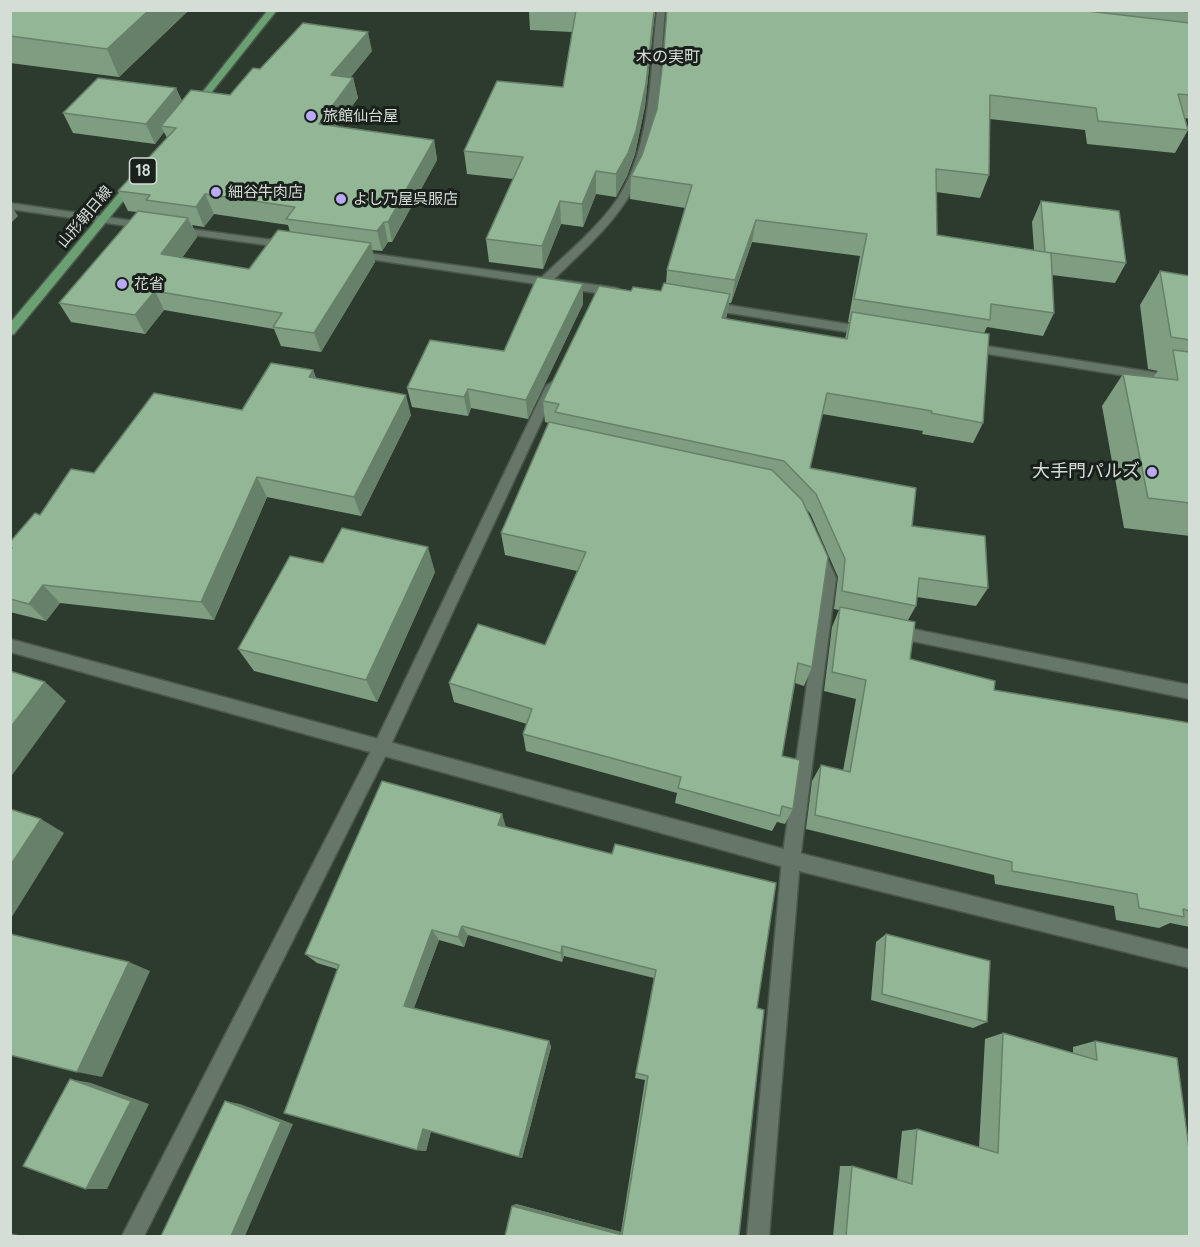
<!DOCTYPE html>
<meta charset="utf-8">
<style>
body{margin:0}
#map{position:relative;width:1200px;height:1247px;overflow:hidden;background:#2d3b2f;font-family:Quicksand,sans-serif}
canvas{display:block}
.frame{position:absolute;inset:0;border:12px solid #d5ded6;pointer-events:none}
</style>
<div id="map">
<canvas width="1200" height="1247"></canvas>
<div class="frame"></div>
</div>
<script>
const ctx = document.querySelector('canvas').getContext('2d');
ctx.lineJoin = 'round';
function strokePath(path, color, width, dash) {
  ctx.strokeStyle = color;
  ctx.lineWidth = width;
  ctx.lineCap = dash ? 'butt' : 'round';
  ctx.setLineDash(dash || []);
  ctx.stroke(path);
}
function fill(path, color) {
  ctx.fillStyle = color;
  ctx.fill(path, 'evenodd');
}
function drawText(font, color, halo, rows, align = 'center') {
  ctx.font = font + ' Quicksand,"Noto Sans JP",sans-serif';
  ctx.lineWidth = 6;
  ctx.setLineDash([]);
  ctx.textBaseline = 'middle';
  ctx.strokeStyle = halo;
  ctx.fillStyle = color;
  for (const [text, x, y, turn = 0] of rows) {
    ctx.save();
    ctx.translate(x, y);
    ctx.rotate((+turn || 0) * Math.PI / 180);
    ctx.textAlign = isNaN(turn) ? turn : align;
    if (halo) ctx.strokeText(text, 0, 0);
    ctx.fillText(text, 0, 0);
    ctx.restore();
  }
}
const lane = new Path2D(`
 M657,10H665C659,71 662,145 628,198C607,231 577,256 550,283H542V277C568,252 598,228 618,198C652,144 650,71 657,10Z
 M552,382L558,386L387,753L144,1236H122L375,743L546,386Z
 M818,547L823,549L836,578L800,860L769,1236H747L782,860L822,578L811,553Z
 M893,625L1190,685V699L893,637L888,636L885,631L888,626Z`);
const street = new Path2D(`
 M10,203L148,223L153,226L148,229L10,209Z
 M175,227L288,242L293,245L288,248L171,232L170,230Z
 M353,251L617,288L623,292L617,296L349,256L347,254Z
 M709,302L866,327L872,331L866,335L705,309V303Z
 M967,343L1190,378V386L963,350L961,347Z
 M10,639L791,851L1190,950V968L791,869L10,652Z`);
const primary = new Path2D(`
 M268,10H277L199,108H193V104Z
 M129,181L138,183L14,334L10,335V323Z`);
strokePath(lane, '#4b574c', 3);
strokePath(street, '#4b574c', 3);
strokePath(primary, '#4b574c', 3);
fill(lane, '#667668');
fill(street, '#667668');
fill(primary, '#6aa072');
fill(new Path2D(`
 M10,10H189L119,77L10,63Z
 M527,10H655L645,106L635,154L627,176L616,197L596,194L583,227L561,224L543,269L489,262L486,239L513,179L467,174L464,151L563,87L572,32L530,30L529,12L527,11Z
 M667,10H1190V119L1185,118L1188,130L1175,153L1087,144L1085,130L990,119L989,175L980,198L936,192L937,235L1034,250L1032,222L1041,201L1126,263L1115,283L1052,275L1054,313L1043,336L987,327L984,333L983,423L973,443L922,434L923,431L822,414L810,468L912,526L988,588L976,606L917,597L916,606L908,620L910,659L994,690L1190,723V927L1170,923L1159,928L1116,920L1114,906L995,884L994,875L806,829L812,781L821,765L843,771L856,699L824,691L832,627L839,610L834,609L838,577L810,513L806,509L812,667L804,686L795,683L782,756L793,809L785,824L777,822L772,831L675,803L677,793L526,751L523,734L527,724L454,702L449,683L545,645L577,571L505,555L501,533L549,423L545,422L543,401L631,291H661L666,284L667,270L685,208L630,199L631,176L642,155L657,109L663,60ZM752,242L860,256L848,322H849L845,339L726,319L729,303H731Z
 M372,51L350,78H353L358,98L337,126L434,140L437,160L392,242H388L382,251L372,250L375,262L321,352L281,346L274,329L164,310L145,334L71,322L59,303L137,212L128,211L118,191L167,138L164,132L155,144L73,133L63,113L176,88L182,101L230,95L260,69ZM214,214L288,225L290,232L249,269L182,258L197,237L192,225L204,227Z
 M1160,271L1190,276V536L1124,528L1102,406L1123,374L1153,377L1158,371L1148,369L1140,305Z
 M583,304L528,419L471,408L468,416L412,407L407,388L504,351Z
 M313,370L316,378L411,415L361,516L267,497L214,620L60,603L46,621L10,612V542L40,515L94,473L242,410Z
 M323,563L435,572L377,702L254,671L238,649Z
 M502,814L505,826L757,1008L739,1236H505L512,1206L516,1204L621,1232L645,1080L635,1078L654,978L564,956L562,962L468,935L464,947L439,940L414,1008L549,1041L551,1047L522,1158L431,1131L426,1151L417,1150L337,969L317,963L305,954Z
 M886,934L987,1022L973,1028L871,1000L876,942Z
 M1003,1033L1073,1053V1047L1095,1041L1190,1236H833L840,1166H852L897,1180L902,1131L917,1129L979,1147L985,1039Z`), '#7e9d81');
fill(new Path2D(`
 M149,10H189L119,77L107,49Z
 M654,10H655L645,106L635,154L627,176L616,197V174Z
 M368,32L372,51L336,95L331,75Z
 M353,78L358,98L324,144L319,124Z
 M176,88L184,108L161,126L164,132L155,144L146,124Z
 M434,140L437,160L392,242L388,222Z
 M596,171V194L583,227L582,204Z
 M205,194L214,214L204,227L196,207Z
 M560,201L561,224L543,269L542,246Z
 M10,204L18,216L10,224Z
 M188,218L197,237L170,274L161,254Z
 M756,220L752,242L731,303L735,280Z
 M384,222L388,242L382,251L377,231Z
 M371,243L375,262L321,352L314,333Z
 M583,284V304L528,419L526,400Z
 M155,291L164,310L145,334L135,315Z
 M730,294L727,315L718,340L722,318Z
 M313,370L321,391L309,377Z
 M468,389L471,408L468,416L464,397Z
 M406,395L411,415L361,516L354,497Z
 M257,477L267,497L214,620L201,602Z
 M428,547L435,572L377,702L366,680Z
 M43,585L60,603L46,621L29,604Z
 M45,682L66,701L10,778V728Z
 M502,814L506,827L498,825Z
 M41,819L64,833L10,920V866Z
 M462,926L468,935L464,947L458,937Z
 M432,930L439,940L412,1013L404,1006Z
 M562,946L564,956L562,962L561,953Z
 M129,962L150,971L102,1077L77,1072Z
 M549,1041L551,1047L522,1158L519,1157Z
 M70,1079L91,1083L149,1104L107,1189H86Z
 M225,1101L240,1104L293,1124L245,1236H231Z
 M423,1129L431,1131L426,1151L417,1150Z
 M516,1204L621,1232L622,1235L512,1206Z
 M10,1233L22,1236H10Z`), '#678069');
const building = new Path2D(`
 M10,10H149L107,49L10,36Z
 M576,10H654L646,84L636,131L628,153L616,174L596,171L582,204L560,201L542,246L486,239L523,157L464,151L497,81L563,87Z
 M667,10H1079L1190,23V95L1178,94L1188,130L1098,121L1096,108L990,95L989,175L936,169L937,235L1051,253L1054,313L991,304L990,320L854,299L867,234L756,220L735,280L667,270L692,185L631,176L642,155L657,109L663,60Z
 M1171,10H1190V12Z
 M303,23L368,32L331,75L353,78L319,124L434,140L388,222H384L377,231L286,219L295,207L205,194L196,207L146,200L150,195L118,191L176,128L161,126L191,90L230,95L253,68L260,69Z
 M98,78L176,88L146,124L63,113Z
 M1041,201L1119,211L1126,263L1045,252Z
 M138,211L188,218L161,254L249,269L278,230L371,243L314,333L273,327L282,313L155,291L135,315L59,303Z
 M1160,271L1190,276V340L1171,337Z
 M537,277L583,284L526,400L468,389L464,397L407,388L430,340L504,351Z
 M664,283L730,294L722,318L847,339L852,312L989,334L983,423L931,413L932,411L827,393L810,468L916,488L912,526L985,536L988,588L919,578L916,606L842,591L845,559L816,494L784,461L555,412L559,404L543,401L599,286L631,291L633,287L661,291Z
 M1173,350L1190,352V503L1148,498L1123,374L1178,380Z
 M271,363L313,370L309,377L406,395L354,497L257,477L201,602L43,585L29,604L10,599V550L12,548L10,547V542L35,513L40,515L71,469L94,473L154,393L242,410Z
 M549,422L772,470L802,500L828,557L812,667L798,663L782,756L800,760L793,809L782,806L780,816L678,788L681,777L523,734L532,709L449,683L478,624L545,645L586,552L501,533Z
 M342,528L428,547L366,680L238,649L290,556L323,563Z
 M840,607L915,622L910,659L995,681L994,690L1190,723V911L1183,909L1184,917L1139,908L1137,894L1012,871V862L815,815L821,765L850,772L866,680L832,672Z
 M10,671L45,682L10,728Z
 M382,781L502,814L498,825L612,854L615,844L776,883L757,1008L764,1010L739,1236H505L512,1206L622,1235L648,1076L636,1073L656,970L562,946L561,953L462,926L458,937L432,930L404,1006L549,1041L519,1157L423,1129L417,1150L284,1113L339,965L305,954Z
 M10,809L41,819L10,866Z
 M10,934L129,962L77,1072L10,1055Z
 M886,934L990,961L987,1022L882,994Z
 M1003,1033L1097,1060L1095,1041L1177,1058L1190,1156V1236H846L852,1166L912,1184L917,1129L998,1153Z
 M70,1079L131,1101L86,1189L23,1166Z
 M225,1101L281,1122L231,1236H161Z`);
fill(building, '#93b796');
strokePath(building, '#678069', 1.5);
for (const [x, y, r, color] of [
 [311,116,6,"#baaaf6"],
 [216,192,6,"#baaaf6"],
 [341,199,6,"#baaaf6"],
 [122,284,6,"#baaaf6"],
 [1152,472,6,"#baaaf6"]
]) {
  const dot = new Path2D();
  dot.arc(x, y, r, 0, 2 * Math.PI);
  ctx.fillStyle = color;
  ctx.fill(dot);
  strokePath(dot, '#1a201b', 2);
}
drawText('15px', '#d5ded6', '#1a201b', [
 ["旅館仙台屋",323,116],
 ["細谷牛肉店",228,192],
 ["よし乃屋呉服店",353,199],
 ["花省",134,284]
], 'left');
drawText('15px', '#d5ded6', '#1a201b', [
 ["山形朝日線",85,217,-50]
]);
drawText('16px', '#d5ded6', '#1a201b', [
 ["木の実町",668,57]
]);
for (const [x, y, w] of [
 [143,171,27]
]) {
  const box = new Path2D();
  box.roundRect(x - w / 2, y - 13, w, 26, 4.5);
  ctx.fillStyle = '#1a201b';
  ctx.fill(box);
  strokePath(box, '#d5ded6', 1.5);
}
drawText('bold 16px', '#d5ded6', null, [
 ["18",143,171]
]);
drawText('18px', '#d5ded6', '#1a201b', [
 ["大手門パルズ",1140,472]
], 'right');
</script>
